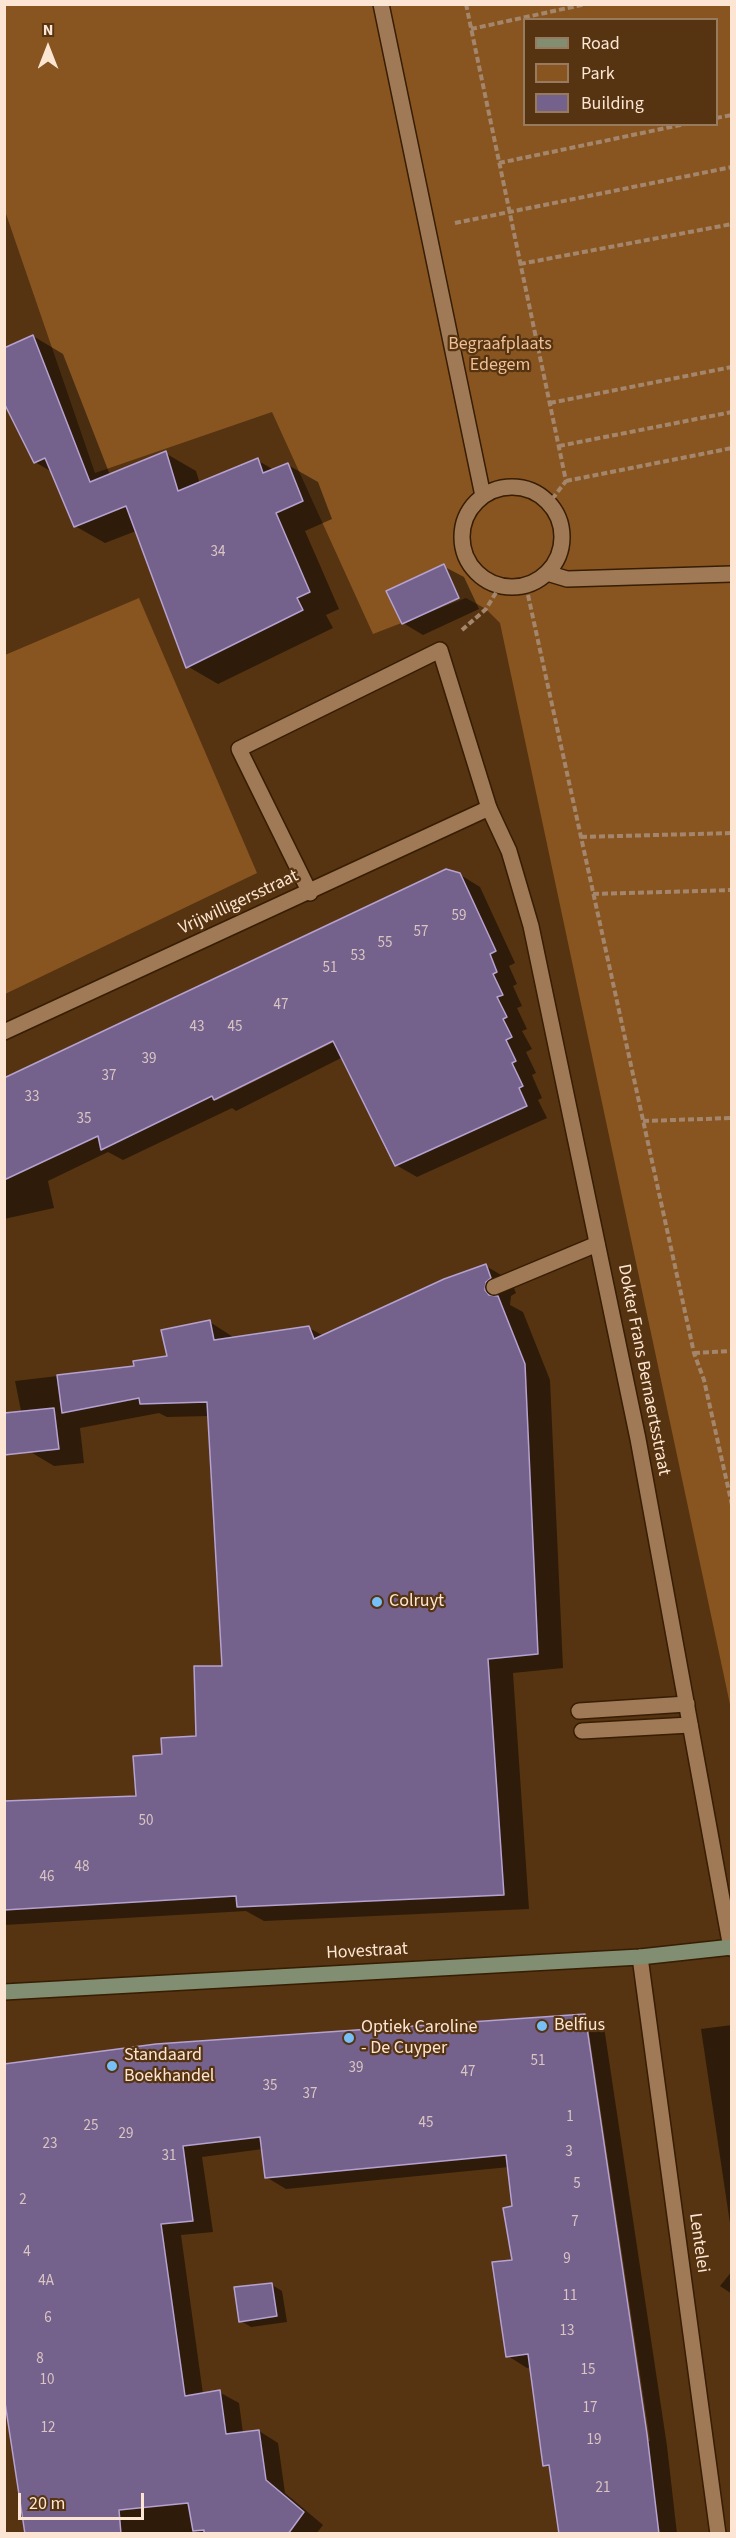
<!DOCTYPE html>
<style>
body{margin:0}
#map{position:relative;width:736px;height:2538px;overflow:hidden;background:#563411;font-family:"Source Sans 3",sans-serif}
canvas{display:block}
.frame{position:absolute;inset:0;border:6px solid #fce6d3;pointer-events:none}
.legend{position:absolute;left:523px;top:18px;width:195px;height:108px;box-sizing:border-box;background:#563411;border:2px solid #987b5f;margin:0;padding:8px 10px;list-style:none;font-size:18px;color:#fce6d3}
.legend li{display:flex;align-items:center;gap:12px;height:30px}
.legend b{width:30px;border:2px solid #987b5f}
.north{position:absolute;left:18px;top:18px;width:60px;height:60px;-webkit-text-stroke:4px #563411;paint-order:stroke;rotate:0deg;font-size:16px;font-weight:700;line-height:24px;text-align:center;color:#fce6d3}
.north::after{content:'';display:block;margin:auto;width:21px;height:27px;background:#fce6d3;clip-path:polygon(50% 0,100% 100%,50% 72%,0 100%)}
.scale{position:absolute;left:18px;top:2493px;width:126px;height:27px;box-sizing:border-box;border:3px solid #fce6d3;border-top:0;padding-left:8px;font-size:18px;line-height:21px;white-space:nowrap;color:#fce6d3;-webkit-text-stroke:4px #563411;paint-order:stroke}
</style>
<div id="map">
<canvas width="736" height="2538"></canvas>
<div class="frame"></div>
<ul class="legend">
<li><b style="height:8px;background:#818e71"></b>Road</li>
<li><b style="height:16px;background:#885521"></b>Park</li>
<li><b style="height:16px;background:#74628d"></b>Building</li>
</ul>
<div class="north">N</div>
<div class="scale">20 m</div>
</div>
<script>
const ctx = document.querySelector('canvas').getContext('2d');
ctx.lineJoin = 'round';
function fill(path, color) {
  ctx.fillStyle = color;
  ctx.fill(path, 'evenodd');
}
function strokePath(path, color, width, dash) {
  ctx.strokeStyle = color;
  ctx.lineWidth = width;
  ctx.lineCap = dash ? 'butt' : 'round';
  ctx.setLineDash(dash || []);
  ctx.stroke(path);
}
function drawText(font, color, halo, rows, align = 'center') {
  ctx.font = font + ' "Source Sans 3",sans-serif';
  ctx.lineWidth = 4.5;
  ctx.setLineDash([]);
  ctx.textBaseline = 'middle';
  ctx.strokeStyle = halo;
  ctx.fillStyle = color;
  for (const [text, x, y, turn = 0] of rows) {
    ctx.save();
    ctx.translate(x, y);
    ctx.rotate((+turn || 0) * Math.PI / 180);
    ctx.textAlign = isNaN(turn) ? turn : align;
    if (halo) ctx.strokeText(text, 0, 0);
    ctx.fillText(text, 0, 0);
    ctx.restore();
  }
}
fill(new Path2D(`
 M4,5H731V1709L500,623L486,609L466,598L373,634L272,412L95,473L5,211ZM524,20H716V124H524Z
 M139,598L257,873L5,994V655Z`), '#885521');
fill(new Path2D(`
 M33,336L63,354L110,475L165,453L196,471L200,484L257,460L274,470L288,465L318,482L332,519L305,531L339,609L326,615L333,628L218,684L187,666L136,531L105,543L75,526L52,472L35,462Z
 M443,566L464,577L479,609L423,635L403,623Z
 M459,874L480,887L515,963L509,966L517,984L513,986L522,1006L517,1008L527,1029L522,1031L532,1049L526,1052L536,1073L532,1075L542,1098L538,1100L547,1118L417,1177L396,1165L343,1057L236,1111L232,1108L123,1160L108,1152L48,1181L54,1208L4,1219V1079ZM339,1036L340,1039L217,1100H210Z
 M486,1266L511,1281L516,1293L511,1296L510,1305L523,1312L550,1380L563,1668L513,1673L529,1909L264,1921L246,1911L4,1925V1802L137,1797L164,1755L198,1737L224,1667L209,1416L167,1417L159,1413L80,1428L84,1463L54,1466L29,1451L15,1381L135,1367L169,1357L210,1322L236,1339L309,1328L324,1336Z
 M585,2016L604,2027L667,2446L677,2534H560L552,2469L545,2465L531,2367L527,2368L508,2356L514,2261V2208L509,2167L286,2189L266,2177L263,2149L202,2157L213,2232L181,2235L203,2394L219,2392L239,2403L243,2433L259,2431L278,2443L285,2493L323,2525L316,2534H26L4,2065ZM585,2026H588L650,2441H647Z
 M732,2025V2237L701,2029Z
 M732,2271V2294L720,2286Z
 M272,2285L282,2291L287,2322L251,2327L241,2321Z`), '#0007');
const building = new Path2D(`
 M33,335L90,482L166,451L178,491L258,458L263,473L288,463L303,501L276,513L310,592L297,598L303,610L186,668L126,506L74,527L45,458L34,463L4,403V348Z
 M444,564L459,598L402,624L386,591Z
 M446,869L460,873L496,951L490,954L497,972L493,974L503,995L497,997L507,1017L503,1019L512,1037L506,1040L516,1061L512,1063L523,1086L519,1088L527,1106L395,1166L333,1041L214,1100L212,1096L101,1150L98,1136L4,1180V1078Z
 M486,1264L491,1278L486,1282L485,1290L489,1295L498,1296L525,1364L538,1654L488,1659L504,1895L237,1907L236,1896L4,1910V1801L136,1796L133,1756L162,1754L161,1738L196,1736L194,1666H222L207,1402L140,1404L139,1398L62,1413L57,1375L134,1366L133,1361L167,1356L161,1330L210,1320L214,1340L309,1326L314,1339L444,1279Z
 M54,1408L59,1449L4,1455V1413Z
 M585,2014L647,2434L659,2534H559L549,2465L543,2466L528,2354L506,2357L492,2262L512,2260L503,2208L512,2206L506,2155L265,2178L260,2137L183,2146L193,2221L161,2224L185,2396L220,2390L226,2434L259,2430L266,2480L304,2512L288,2534H204V2530L193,2531L188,2503L119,2510L121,2534H25L4,2396V2064L156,2044Z
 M272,2283L277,2316L239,2322L234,2287Z`);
fill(building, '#74628d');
strokePath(building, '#b5a2d0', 1.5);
const lane = new Path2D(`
 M310,893L239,749L440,650L489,808
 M494,1287L597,1244
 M579,1711L687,1704
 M582,1731L690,1725`);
const street = new Path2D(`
 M381,4L483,496
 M462 537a50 50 0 1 1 100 0a50 50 0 1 1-100 0Z
 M547,573L567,579L732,574
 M4,1032L489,808L509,851L531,926L638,1439L731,1948
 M640,1957L718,2534`);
const secondary = new Path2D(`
 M4,1992L640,1957L732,1947`);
strokePath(lane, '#361d03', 18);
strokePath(street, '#361d03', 18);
strokePath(secondary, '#361d03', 18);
strokePath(new Path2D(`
 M466,4L566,481L549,503
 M471,29L586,4
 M716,118L732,115
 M499,163L685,124
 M455,223L732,167
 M520,264L732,224
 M550,403L732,367
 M559,446L732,412
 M566,481L732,448
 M528,595L694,1353L704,1380L732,1505
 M462,630L486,609L500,586
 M581,837L732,833
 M593,894L732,890
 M643,1121L732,1118
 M694,1353L732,1351`), '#a3866b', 4, [6, 3]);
strokePath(lane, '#a07956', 15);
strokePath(street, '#a07956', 15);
strokePath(secondary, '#818e71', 15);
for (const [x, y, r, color] of [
 [377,1602,6,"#77bff7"],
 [542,2026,6,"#77bff7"],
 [349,2038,6,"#77bff7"],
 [112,2066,6,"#77bff7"]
]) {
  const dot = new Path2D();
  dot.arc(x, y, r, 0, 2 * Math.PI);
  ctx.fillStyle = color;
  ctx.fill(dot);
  strokePath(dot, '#563411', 2);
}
drawText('15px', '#dac5c2', null, [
 ["34",218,553],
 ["59",459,917],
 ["57",421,933],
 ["55",385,944],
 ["53",358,957],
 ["51",330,969],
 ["47",281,1006],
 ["43",197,1028],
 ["45",235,1028],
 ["39",149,1060],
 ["37",109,1077],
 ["33",32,1098],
 ["35",84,1120],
 ["50",146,1822],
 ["48",82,1868],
 ["46",47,1878],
 ["51",538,2062],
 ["39",356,2069],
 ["47",468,2073],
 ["35",270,2087],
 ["37",310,2095],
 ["1",570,2118],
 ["45",426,2124],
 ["25",91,2127],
 ["29",126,2135],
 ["23",50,2145],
 ["3",569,2153],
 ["31",169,2157],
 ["5",577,2185],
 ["2",23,2201],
 ["7",575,2223],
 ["4",27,2253],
 ["9",567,2260],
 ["4A",46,2282],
 ["11",570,2297],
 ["6",48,2319],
 ["13",567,2332],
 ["8",40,2360],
 ["15",588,2371],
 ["10",47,2381],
 ["17",590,2409],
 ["12",48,2429],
 ["19",594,2441],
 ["21",603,2489]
]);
drawText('18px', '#efbf95', '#563411', [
 ["Begraafplaats",500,345],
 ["Edegem",500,366]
]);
drawText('18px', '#fce6d3', '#563411', [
 ["Vrijwilligersstraat",239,903,-25],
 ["Dokter Frans Bernaertsstraat",643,1370,79],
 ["Hovestraat",367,1952,-3],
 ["Lentelei",698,2243,82]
]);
drawText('18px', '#fce6d3', '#563411', [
 ["Colruyt",389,1602],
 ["Belfius",554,2026],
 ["Optiek Caroline",361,2028],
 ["- De Cuyper",361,2049],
 ["Standaard",124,2056],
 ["Boekhandel",124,2077]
], 'left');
</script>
